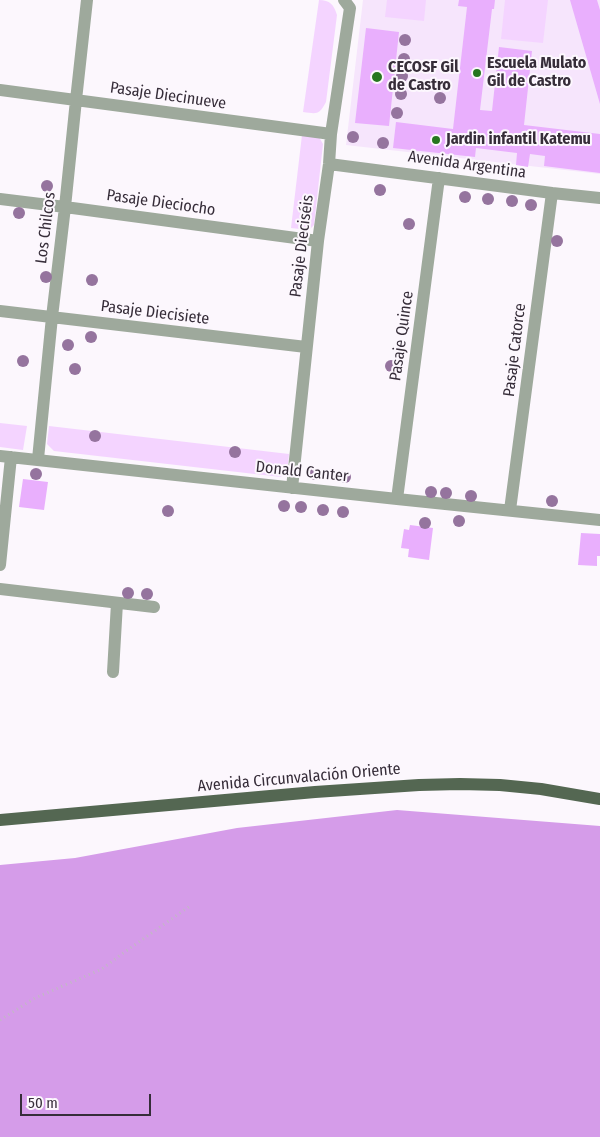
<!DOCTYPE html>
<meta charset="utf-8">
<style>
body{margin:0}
#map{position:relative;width:600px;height:1137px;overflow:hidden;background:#fcf7fd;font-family:"Fira Sans Condensed",sans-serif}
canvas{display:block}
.scale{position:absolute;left:20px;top:1094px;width:131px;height:22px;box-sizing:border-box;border:2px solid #362d39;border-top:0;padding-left:6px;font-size:15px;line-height:18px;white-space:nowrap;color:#362d39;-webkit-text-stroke:4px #fcf7fd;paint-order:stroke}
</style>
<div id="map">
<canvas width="600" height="1137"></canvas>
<div class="scale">50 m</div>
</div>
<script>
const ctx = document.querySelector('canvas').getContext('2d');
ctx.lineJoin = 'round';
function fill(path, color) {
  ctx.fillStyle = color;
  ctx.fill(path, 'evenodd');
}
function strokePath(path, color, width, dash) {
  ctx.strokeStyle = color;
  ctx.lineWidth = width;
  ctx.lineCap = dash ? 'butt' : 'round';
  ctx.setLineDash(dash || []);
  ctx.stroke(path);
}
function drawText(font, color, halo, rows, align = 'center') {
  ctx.font = font + ' "Fira Sans Condensed",sans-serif';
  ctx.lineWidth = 4;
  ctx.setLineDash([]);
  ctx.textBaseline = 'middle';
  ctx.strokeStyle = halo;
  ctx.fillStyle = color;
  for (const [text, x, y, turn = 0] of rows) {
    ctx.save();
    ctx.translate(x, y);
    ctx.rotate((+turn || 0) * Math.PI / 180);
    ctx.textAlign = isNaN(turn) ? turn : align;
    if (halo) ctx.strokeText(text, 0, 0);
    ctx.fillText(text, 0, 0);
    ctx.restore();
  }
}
fill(new Path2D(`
 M363,0H600V174L346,145Z`), '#f6e5fc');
fill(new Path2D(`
 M319,0C330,0 334,5 337,15L326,102C319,115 317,114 303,112Z
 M387,0H426L424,21L385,17Z
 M505,0H548L543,43L501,39Z
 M302,135L319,137L323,144L314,225L309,230L291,228Z
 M0,423L27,426L23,450L0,447Z
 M49,426L289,454L288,464L281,477L54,451L47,444Z`), '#f4d4ff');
fill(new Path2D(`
 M397,810L600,826V1137H0V865L75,858L237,828Z`), '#d59ce9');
fill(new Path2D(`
 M459,0H495L494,9H492L480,110L492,111L499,47L532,51L524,125L600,134V173L544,166L545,156L530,154L528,167L516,165L517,153L476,148L475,157L393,148L396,122L453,129L467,7L458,6Z
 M570,0H597L600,10V104Z
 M366,28L399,32L389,126L355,123Z
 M23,479L48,482L44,510L19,507Z
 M410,525L433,528L429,560L408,557L409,549L401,548L404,529L409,530Z
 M581,533L600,534V556H597V566L578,565Z`), '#e9affd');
strokePath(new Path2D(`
 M0,1020L35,998L102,969L119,956L190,906`), '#c1bac2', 3, [1, 4]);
strokePath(new Path2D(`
 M0,90L331,134
 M329,164L552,193L600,198
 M0,199L65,207L318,241
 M0,311L306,347
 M0,456L397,499L600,520
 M38,459L52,317L65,207L76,100L87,0
 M292,488L318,241L329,164L331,134L350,8L344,0
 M397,499L439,178
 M510,510L552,193
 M0,565L11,457
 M0,589L154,607
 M113,672L117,603`), '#9ea99c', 12);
strokePath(new Path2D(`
 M0,820L315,792L419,785L460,784L500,785L541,789L600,799`), '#546752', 12);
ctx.fillStyle = '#95749e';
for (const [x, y] of [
 [405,40],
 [404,59],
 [402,76],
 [401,94],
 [440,98],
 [397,113],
 [353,137],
 [383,143],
 [47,186],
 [380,190],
 [465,197],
 [488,199],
 [512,201],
 [531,205],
 [19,213],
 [409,224],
 [557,241],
 [46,277],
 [92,280],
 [91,337],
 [68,345],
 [23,361],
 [391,366],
 [75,369],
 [95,436],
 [235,452],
 [36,474],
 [315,474],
 [345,477],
 [431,492],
 [446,493],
 [471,496],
 [552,501],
 [284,506],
 [301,507],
 [323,510],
 [168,511],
 [343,512],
 [459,521],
 [425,523],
 [128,593],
 [147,594]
]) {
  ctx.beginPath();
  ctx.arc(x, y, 6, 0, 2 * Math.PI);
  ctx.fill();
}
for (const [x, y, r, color] of [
 [477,73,5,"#26761f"],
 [377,77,6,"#26761f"],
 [436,140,5,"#26761f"]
]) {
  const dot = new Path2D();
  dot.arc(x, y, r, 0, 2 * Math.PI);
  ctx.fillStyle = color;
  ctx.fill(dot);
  strokePath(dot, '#fcf7fd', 2);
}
drawText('bold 16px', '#362d39', '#fcf7fd', [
 ["Escuela Mulato",487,64],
 ["Gil de Castro",487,82],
 ["CECOSF Gil",388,68],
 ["de Castro",388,86],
 ["Jardin infantil Katemu",446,140]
], 'left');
drawText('16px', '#362d39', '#fcf7fd', [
 ["Pasaje Diecinueve",168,96,8],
 ["Avenida Argentina",467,165,8],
 ["Pasaje Dieciocho",161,203,8],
 ["Los Chilcos",46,228,-83],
 ["Pasaje Dieciséis",302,246,-83],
 ["Pasaje Diecisiete",155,313,7],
 ["Pasaje Quince",402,336,-82],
 ["Pasaje Catorce",515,350,-83],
 ["Donald Canter",302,472,6],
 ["Avenida Circunvalación Oriente",299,778,-5]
]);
</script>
